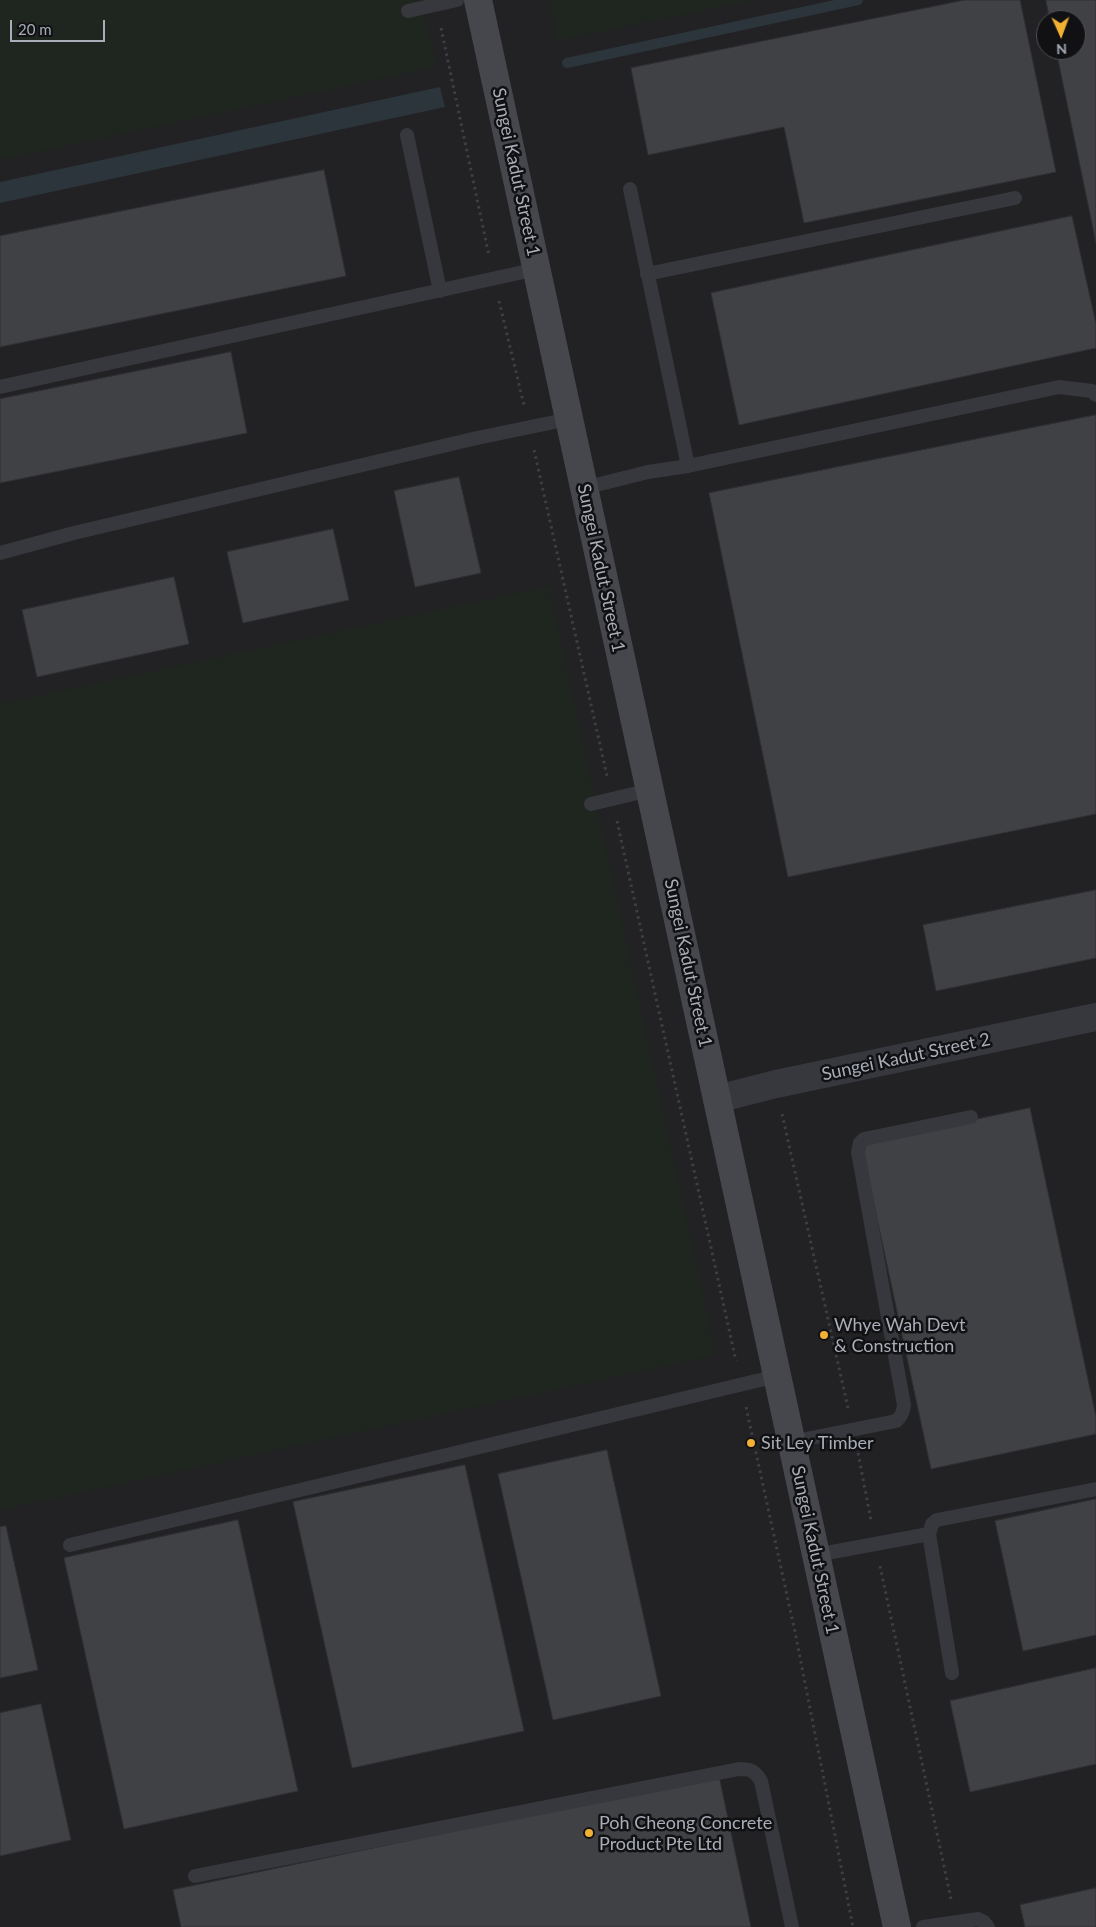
<!DOCTYPE html>
<style>
body{margin:0}
#map{position:relative;width:1096px;height:1927px;overflow:hidden;background:#161618;font-family:Lato,sans-serif}
canvas{display:block}
.north{position:absolute;left:1036px;top:10px;width:50px;height:50px;box-sizing:border-box;background:#111113;border:1px solid #4d4f55;border-radius:50%;rotate:178deg;font-size:14px;font-weight:700;line-height:20px;text-align:center;color:#a8adb8}
.north::after{content:'';display:block;margin:auto;width:18px;height:22px;background:#f2b134;clip-path:polygon(50% 0,100% 100%,50% 72%,0 100%)}
.scale{position:absolute;left:10px;top:20px;width:95px;height:22px;box-sizing:border-box;border:2px solid #a8adb8;border-top:0;padding-left:6px;font-size:15px;line-height:18px;white-space:nowrap;color:#a8adb8;-webkit-text-stroke:4px #111113;paint-order:stroke}
</style>
<div id="map">
<canvas width="1096" height="1927"></canvas>
<div class="north">N</div>
<div class="scale">20 m</div>
</div>
<script>
const ctx = document.querySelector('canvas').getContext('2d');
ctx.lineJoin = 'round';
function fill(path, color) {
  ctx.fillStyle = color;
  ctx.fill(path, 'evenodd');
}
function strokePath(path, color, width, dash) {
  ctx.strokeStyle = color;
  ctx.lineWidth = width;
  ctx.lineCap = dash ? 'butt' : 'round';
  ctx.setLineDash(dash || []);
  ctx.stroke(path);
}
function drawText(font, color, halo, rows, align = 'center') {
  ctx.font = font + ' Lato,sans-serif';
  ctx.lineWidth = 5;
  ctx.setLineDash([]);
  ctx.textBaseline = 'middle';
  ctx.strokeStyle = halo;
  ctx.fillStyle = color;
  for (const [text, x, y, turn = 0] of rows) {
    ctx.save();
    ctx.translate(x, y);
    ctx.rotate((+turn || 0) * Math.PI / 180);
    ctx.textAlign = isNaN(turn) ? turn : align;
    if (halo) ctx.strokeText(text, 0, 0);
    ctx.fillText(text, 0, 0);
    ctx.restore();
  }
}
fill(new Path2D(`
 M0,0H1096V1927H0ZM1046,20H1076V50H1046Z`), '#222225');
fill(new Path2D(`
 M0,0H422L436,67L0,160Z
 M549,0H754L558,41Z
 M549,586L716,1355L0,1510V704Z`), '#1e261f');
fill(new Path2D(`
 M440,87L445,107L0,203V182Z`), '#2c353c');
strokePath(new Path2D(`
 M567,63L858,0`), '#2c353c', 10);
const building = new Path2D(`
 M965,0H1020L1056,172L804,223L784,127L648,155L631,68Z
 M1046,0H1096V243L1056,50H1076V20H1050Z
 M324,170L346,276L0,347V236Z
 M1072,216L1096,324V348L739,425L711,293Z
 M231,352L247,433L0,483V399Z
 M1096,415V814L788,877L709,493Z
 M459,477L481,573L415,587L394,491Z
 M333,529L349,600L243,623L227,552Z
 M174,577L189,644L37,677L22,610Z
 M1096,890V958L936,991L923,925Z
 M1030,1108L1096,1417V1434L931,1469L861,1144Z
 M607,1450L661,1696L553,1720L498,1474Z
 M465,1465L524,1731L352,1768L293,1502Z
 M1096,1499V1635L1023,1651L995,1521Z
 M238,1520L298,1791L124,1829L64,1558Z
 M6,1526L38,1670L0,1678V1527Z
 M1096,1668V1764L970,1792L950,1701Z
 M41,1704L71,1840L0,1856V1713Z
 M719,1776L751,1927H181L173,1890Z
 M1096,1888V1927H1025L1020,1905Z`);
fill(building, '#404145');
strokePath(building, '#303034', 1);
strokePath(new Path2D(`
 M441,28L489,256
 M499,301L524,405
 M534,450L607,776
 M617,821L736,1361
 M782,1114L848,1408
 M746,1407L795,1632L853,1927
 M858,1453L871,1520
 M880,1566L951,1899`), '#3d3f44', 3, [2.5, 4]);
strokePath(new Path2D(`
 M408,11L457,0
 M407,135L440,291
 M630,189L688,466
 M647,274L1015,198
 M0,387L537,269
 M584,488L648,472L688,466L1059,387L1092,391L1096,395
 M0,553L74,533L477,438L569,419
 M591,804L650,790
 M791,1442L896,1421C902,1416 903,1412 904,1405L858,1152L860,1143L864,1139L971,1117
 M70,1545L777,1376
 M816,1555L929,1534
 M952,1673L929,1534L932,1524L937,1520L1096,1489
 M195,1876L739,1769C751,1769 755,1771 761,1781L792,1927
 M923,1927L978,1919L984,1922L988,1927`), '#37383d', 14);
strokePath(new Path2D(`
 M717,1099L776,1084L1096,1017`), '#37383d', 28);
strokePath(new Path2D(`
 M478,0L897,1927`), '#45474d', 28);
for (const [x, y, r, color] of [
 [824,1335,5,"#f2b134"],
 [751,1443,5,"#f2b134"],
 [589,1833,5,"#f2b134"]
]) {
  const dot = new Path2D();
  dot.arc(x, y, r, 0, 2 * Math.PI);
  ctx.fillStyle = color;
  ctx.fill(dot);
  strokePath(dot, '#111113', 2);
}
drawText('18px', '#a8adb8', '#111113', [
 ["Sungei Kadut Street 1",516,172,78],
 ["Sungei Kadut Street 1",601,568,78],
 ["Sungei Kadut Street 1",688,963,78],
 ["Sungei Kadut Street 2",906,1057,-12],
 ["Sungei Kadut Street 1",815,1550,78]
]);
drawText('18px', '#a8adb8', '#111113', [
 ["Whye Wah Devt",834,1325],
 ["& Construction",834,1346],
 ["Sit Ley Timber",761,1443],
 ["Poh Cheong Concrete",599,1823],
 ["Product Pte Ltd",599,1844]
], 'left');
</script>
